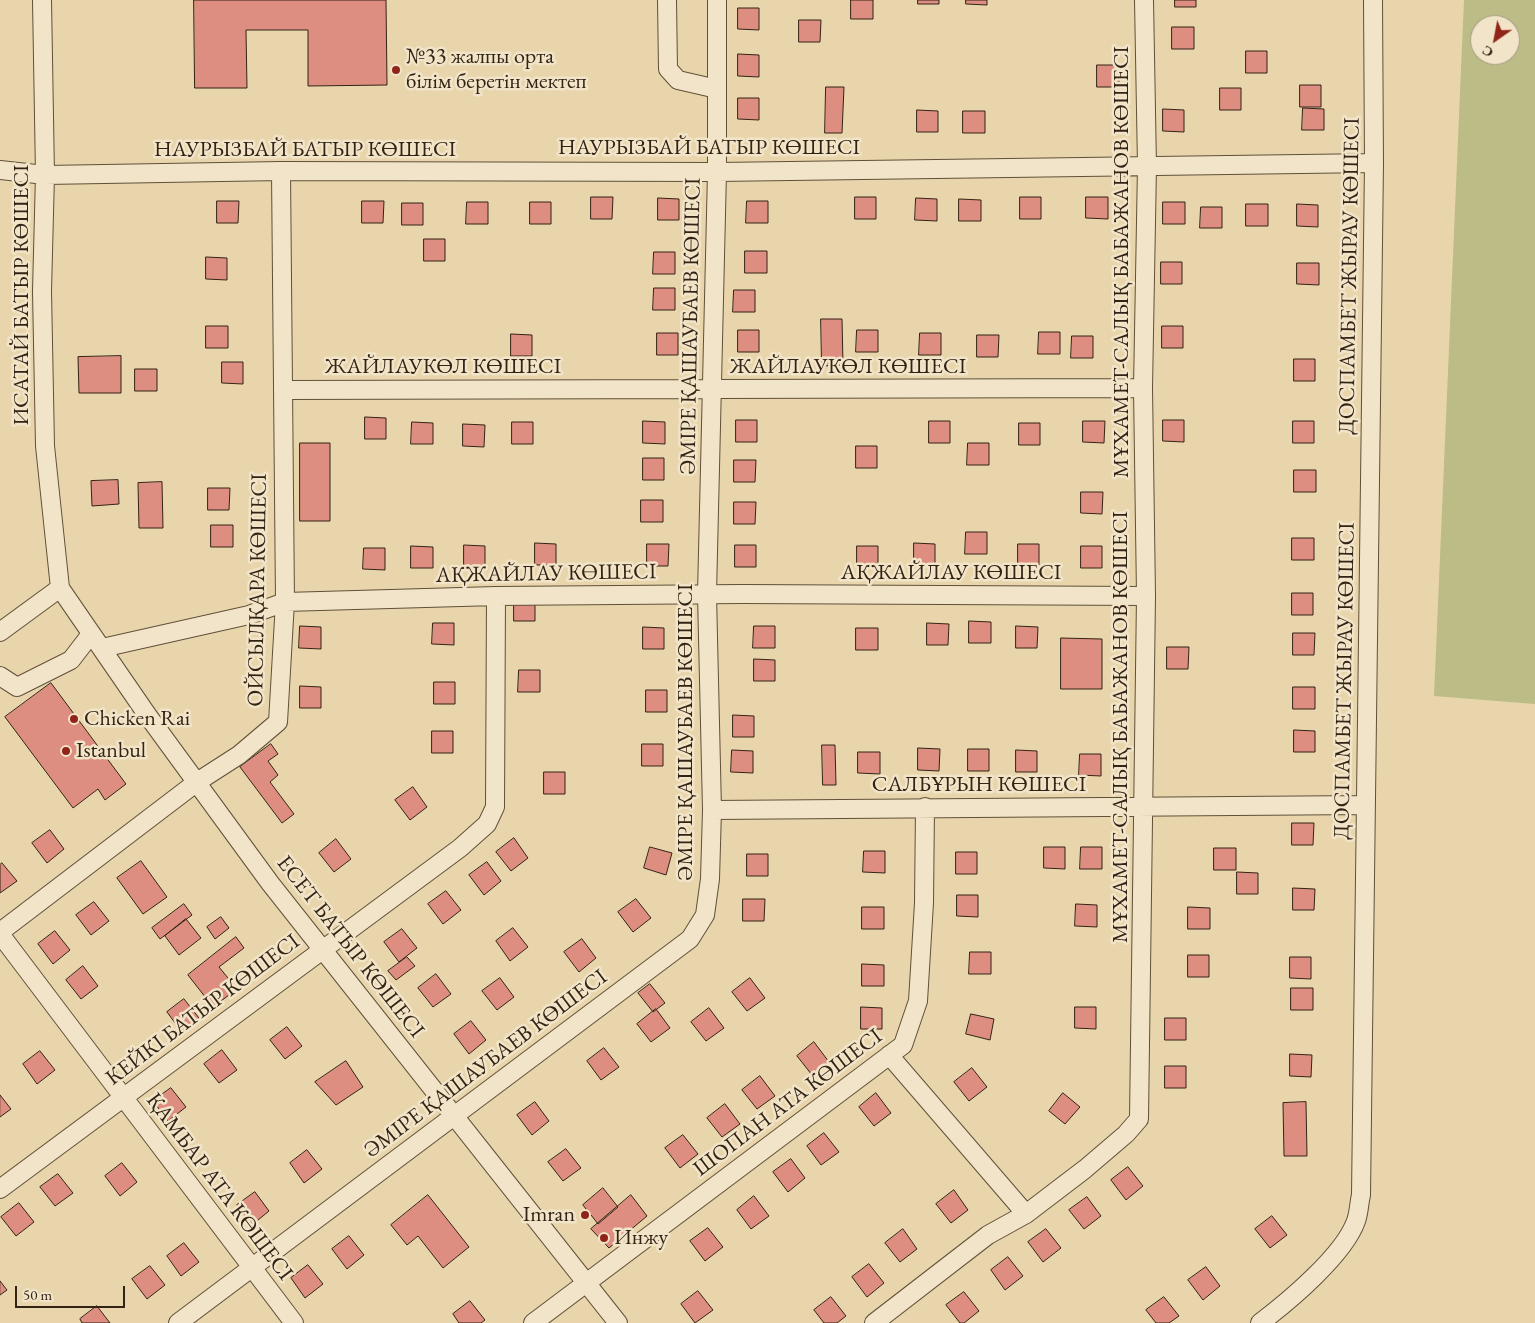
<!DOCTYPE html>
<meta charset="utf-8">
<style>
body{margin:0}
#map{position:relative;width:1535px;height:1323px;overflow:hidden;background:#e9d5ab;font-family:"EB Garamond",serif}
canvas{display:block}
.north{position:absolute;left:1470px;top:15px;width:50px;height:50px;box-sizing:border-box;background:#f1e4c8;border:1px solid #a59780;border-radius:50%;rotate:213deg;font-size:14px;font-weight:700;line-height:20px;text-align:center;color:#332314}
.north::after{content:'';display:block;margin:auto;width:18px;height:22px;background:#8f2418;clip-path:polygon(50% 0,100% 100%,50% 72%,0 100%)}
.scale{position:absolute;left:15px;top:1286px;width:110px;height:22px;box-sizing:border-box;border:2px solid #332314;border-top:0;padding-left:6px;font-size:15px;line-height:18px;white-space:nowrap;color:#332314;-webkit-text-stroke:4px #f1e4c8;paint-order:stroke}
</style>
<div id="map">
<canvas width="1535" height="1323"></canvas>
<div class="north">С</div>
<div class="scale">50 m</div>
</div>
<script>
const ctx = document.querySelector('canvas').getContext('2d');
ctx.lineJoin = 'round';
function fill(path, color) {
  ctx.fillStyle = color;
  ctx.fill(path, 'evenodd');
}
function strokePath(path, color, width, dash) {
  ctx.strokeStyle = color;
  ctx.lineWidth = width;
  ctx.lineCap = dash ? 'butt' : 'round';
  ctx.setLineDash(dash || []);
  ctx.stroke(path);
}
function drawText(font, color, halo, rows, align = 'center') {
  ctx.font = font + ' "EB Garamond",serif';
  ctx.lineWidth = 5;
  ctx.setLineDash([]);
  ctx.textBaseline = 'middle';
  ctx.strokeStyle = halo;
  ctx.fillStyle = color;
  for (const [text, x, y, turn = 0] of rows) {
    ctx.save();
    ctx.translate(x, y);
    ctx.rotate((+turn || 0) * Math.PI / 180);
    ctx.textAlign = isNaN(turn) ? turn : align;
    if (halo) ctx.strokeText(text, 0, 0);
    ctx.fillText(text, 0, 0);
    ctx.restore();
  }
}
fill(new Path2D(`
 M1464,0H1535V704L1434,696ZM1480,25H1510V55H1480Z`), '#bbbc86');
const building = new Path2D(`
 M194,0H386L387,85L308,86V30H246L247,88H195Z
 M851,0H873V19H851Z
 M918,0H939V4H918Z
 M966,0H987V5L966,4Z
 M1175,0H1196V7H1175Z
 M738,8H759V30L738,29Z
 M799,20H821L820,42H799Z
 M1172,27H1194V49H1172Z
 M1246,51H1267V73H1246Z
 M738,54L759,55V77L738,76Z
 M1097,65H1119V87H1097Z
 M1300,85H1321V107H1300Z
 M826,87H844L842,133H825Z
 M1220,88H1241V110H1220Z
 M738,98H759V120L738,119Z
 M1303,108L1324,109V130H1302Z
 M1163,109L1184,110V132L1163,131Z
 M917,110L938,111V132H917Z
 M963,111H985V133H963Z
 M591,197H613L612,219H591Z
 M855,197H876V219H855Z
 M1020,197H1041V219H1020Z
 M1086,197H1108V219L1086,218Z
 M658,198L679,199V220H658Z
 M916,198L937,199V221L915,220Z
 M959,199L981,200V221H959Z
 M217,201H239L238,223H217Z
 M362,201H384L383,223H362Z
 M747,201H768V223H746Z
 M467,202H488V224H466Z
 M530,202H551V224H530Z
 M1163,202H1185V224H1163Z
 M402,203H423V225H402Z
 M1246,204H1268V226H1246Z
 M1297,204L1318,205V227L1297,226Z
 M1201,207H1222V228H1200Z
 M424,239H445V261H424Z
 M745,251H767V273H745Z
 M654,252H675V274H653Z
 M206,257L227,258V280L206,279Z
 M1161,262H1182V284H1161Z
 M1297,263H1319V285L1297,284Z
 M654,288H675V310H653Z
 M734,290H755V312H733Z
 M821,319H842L843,365L822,366Z
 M206,326H228V348H206Z
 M1162,326H1183V348H1162Z
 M738,330H759V352H738Z
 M857,330H878V352H856Z
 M1039,332H1060V354H1038Z
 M657,333H678V355H657Z
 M920,333H941V355H919Z
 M511,334L532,335V356H511Z
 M977,335H999L998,357H977Z
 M1072,336H1093V358H1071Z
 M121,356V393H79L78,357Z
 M1294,359H1315V381H1294Z
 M222,362H243V384L222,383Z
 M135,369H157V391H135Z
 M365,417L386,418V439H365Z
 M736,420H757V442H736Z
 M1163,420H1184V442L1163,441Z
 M643,421L665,422V444L643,443Z
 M929,421H950V443H929Z
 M1083,421H1105L1104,443L1083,442Z
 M1293,421H1314V443H1293Z
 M412,422L433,423V444H411Z
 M512,422H533V444H512Z
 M1019,423H1040V445H1019Z
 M463,424L485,425L484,447L463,446Z
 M300,443H330V521H300Z
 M968,443H989V465H967Z
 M856,446H877V468H856Z
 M643,458H664V480H643Z
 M734,460H756L755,482H734Z
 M1294,470H1316V492H1294Z
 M118,480L119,504L92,506L91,481Z
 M162,482L163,528H139L138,483Z
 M208,488H230L229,510H208Z
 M1081,492H1103L1102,514L1081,513Z
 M641,500H663V522H641Z
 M734,502H756L755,524H734Z
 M211,525H233V547H211Z
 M966,532H987V554H965Z
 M1292,538H1314V560H1292Z
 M535,543L556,544V565H535Z
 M914,543L935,544V566L914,565Z
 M647,544H669L668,566H647Z
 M1018,544H1039V565H1018Z
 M464,545L485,546V567H464Z
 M735,545H756V567H735Z
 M411,546L433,547V568H411Z
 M857,546H878V567H857Z
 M1081,546H1102V568H1081Z
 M364,548H385V570L363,569Z
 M1292,593H1313V615H1292Z
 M514,599L535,600V621H514Z
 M969,621L991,622V643H969Z
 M433,623H454V645L432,644Z
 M927,623L949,624L948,645H927Z
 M300,626L321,627V649L299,648Z
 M754,626H775V648H753Z
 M1016,626L1038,627L1037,648H1016Z
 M643,627L664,628V649H643Z
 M856,628H878V650H856Z
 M1293,633H1315L1314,655H1293Z
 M1061,638L1102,639V689H1061Z
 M1167,647H1189L1188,669H1167Z
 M754,659L775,660V681H754Z
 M519,670H540V692H518Z
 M434,682H455V704H434Z
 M51,683L126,784L105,800L98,789L73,808L5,717Z
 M300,686L321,687V708H300Z
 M1293,687H1315V709H1293Z
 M646,690H667V712H646Z
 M733,715L754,716V737H733Z
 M1294,730L1315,731V752H1294Z
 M432,731H453V753H432Z
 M271,744L278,754L268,761L278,775L270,782L294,814L282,823L240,767Z
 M642,744H663V766H642Z
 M822,745H835L836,785H823Z
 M918,748L940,749L939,771L918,770Z
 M968,749H989V771H968Z
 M732,750L753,751V773L731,772Z
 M1016,750L1037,751V772H1016Z
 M858,752H880V774L858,773Z
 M1080,754H1101V776L1079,775Z
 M544,772H565V794H544Z
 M413,787L427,807L410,820L395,800Z
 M1292,823H1314L1313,845H1292Z
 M50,830L64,849L47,863L32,843Z
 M514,838L528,858L511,871L496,852Z
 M336,839L351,859L334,872L319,853Z
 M650,847L672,853L666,875L644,868Z
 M1044,847H1065V869L1044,868Z
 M1081,847H1102V869H1080Z
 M1214,848H1236V870H1214Z
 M864,851H885V873L863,872Z
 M956,852H977V874H956Z
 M747,854H768V876H747Z
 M141,861L167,897L143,914L117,878Z
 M487,862L501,881L484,895L469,875Z
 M2,863L17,881L0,893V865Z
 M1237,872L1258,873V894H1237Z
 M1293,888L1315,889L1314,910H1293Z
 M446,891L461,910L443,924L428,904Z
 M957,895H978V917L957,916Z
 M636,899L651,918L633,932L618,912Z
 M743,899H765L764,921H743Z
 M94,902L109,921L91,935L76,915Z
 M184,904L192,915L160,939L152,928Z
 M1076,904L1097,905V927L1075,926Z
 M862,907H884V929H862Z
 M1188,907L1210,908V929H1188Z
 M221,917L229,928L215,939L207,927Z
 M186,919L201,938L179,955L165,936Z
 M513,928L528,947L510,961L496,941Z
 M402,929L417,948L399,962L384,942Z
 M55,931L70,950L53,964L38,944Z
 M236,937L244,948L219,967L237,989L213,1007L188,975Z
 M582,939L596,958L579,972L564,952Z
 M970,952H991V974H969Z
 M1188,955H1209V977H1188Z
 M407,957L415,966L396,980L388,971Z
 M1290,957H1311V979L1290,978Z
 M862,964L884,965V986H862Z
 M83,966L98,986L81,999L66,980Z
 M436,974L451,994L433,1007L418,988Z
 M500,978L514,997L497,1010L482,991Z
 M750,978L765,998L747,1011L732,992Z
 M650,984L665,1003L653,1012L638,993Z
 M1291,988H1313V1010H1291Z
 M184,999L199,1018L181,1031L167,1012Z
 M861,1007L882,1008V1029H861Z
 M1075,1007H1096V1029L1075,1028Z
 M709,1008L724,1028L706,1041L691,1022Z
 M656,1009L670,1028L651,1042L637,1024Z
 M971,1014L994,1019L990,1040L966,1034Z
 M1165,1018H1186V1040H1165Z
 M471,1021L486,1040L469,1054L454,1034Z
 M287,1027L302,1046L285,1059L270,1040Z
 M814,1042L829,1062L812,1075L797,1056Z
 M604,1048L619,1067L601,1080L587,1061Z
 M222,1050L237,1070L219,1083L204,1064Z
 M40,1051L55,1070L37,1084L23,1064Z
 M1290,1054L1312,1055L1311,1077L1290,1076Z
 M346,1061L363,1087L336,1105L315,1082Z
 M1165,1066H1186V1088H1165Z
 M972,1068L987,1087L969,1101L954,1082Z
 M760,1076L775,1096L757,1109L742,1090Z
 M171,1088L186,1107L168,1121L153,1101Z
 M876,1093L891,1113L874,1126L859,1107Z
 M1063,1093L1080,1107L1065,1124L1049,1111Z
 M0,1095L11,1109L0,1117Z
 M535,1102L549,1121L532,1135L517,1115Z
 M1306,1102L1307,1156H1284L1283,1103Z
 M725,1104L740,1124L722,1137L707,1118Z
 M824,1133L839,1152L821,1165L807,1146Z
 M683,1135L698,1154L680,1168L665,1148Z
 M566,1149L581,1168L563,1181L548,1162Z
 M307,1150L322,1169L304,1183L290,1163Z
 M791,1159L805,1178L788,1192L773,1172Z
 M122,1163L137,1182L120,1196L105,1176Z
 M1128,1167L1143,1186L1126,1200L1111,1180Z
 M58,1174L73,1193L55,1206L40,1187Z
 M603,1188L618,1207L598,1224L591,1215L585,1220L580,1214L586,1209L583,1205Z
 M954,1190L968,1210L951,1223L936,1204Z
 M255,1192L269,1211L252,1225L237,1205Z
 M428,1195L469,1247L443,1268L418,1236L407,1245L391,1225Z
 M631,1195L647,1216L609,1248L591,1229Z
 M754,1196L769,1216L751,1229L737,1210Z
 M1087,1197L1101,1216L1084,1229L1069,1210Z
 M19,1203L34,1222L16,1236L1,1217Z
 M1272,1216L1287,1235L1270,1248L1255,1229Z
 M708,1228L723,1247L705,1261L690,1241Z
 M903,1229L917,1249L900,1262L885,1243Z
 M1046,1229L1061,1248L1043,1262L1028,1242Z
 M349,1236L364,1255L347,1269L332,1249Z
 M184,1243L199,1262L181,1276L167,1256Z
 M1008,1257L1023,1276L1005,1290L991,1270Z
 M869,1264L884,1283L867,1297L852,1277Z
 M308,1265L323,1284L305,1298L291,1278Z
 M150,1266L165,1285L147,1299L132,1279Z
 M1206,1267L1220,1286L1203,1300L1188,1280Z
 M0,1281L7,1290L0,1295Z
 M698,1291L713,1310L695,1323L681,1304Z
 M964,1292L979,1311L964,1323H960L946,1305Z
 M831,1297L846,1316L837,1323H824L814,1310Z
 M1164,1297L1179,1316L1169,1323H1156L1146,1310Z
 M470,1301L485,1320L481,1323H459L453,1314Z
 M97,1306L110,1323H82L80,1319Z`);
fill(building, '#dd8e80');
strokePath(building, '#332314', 1);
const minor = new Path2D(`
 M42,0L45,175L42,291L45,446L60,588L148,716L270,883L618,1323
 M667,0L668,69L678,80L717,89
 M0,170L45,175L281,171L717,172L1374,163
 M283,390L1143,388
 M0,632L60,588
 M102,648L249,615L285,602L496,596L742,594L1146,596
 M0,676L17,687L71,660L91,634
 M712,810L1365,805
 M0,932L197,782L239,755L278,722L285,602L281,171
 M0,934L294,1323
 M889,1055L1026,1214
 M0,1189L460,848L487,824L495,807L496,596
 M178,1323L690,939L705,915L710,879L712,810L707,594L717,172V0
 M533,1323L903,1045L918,1001L924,903L925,807
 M874,1323L988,1235L1026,1214L1085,1169L1126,1134L1139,1119L1146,596L1143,388L1147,166L1144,0
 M1260,1323C1289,1301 1344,1255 1356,1221C1359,1213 1359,1203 1361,1195L1374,163L1373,0`);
strokePath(minor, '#60503a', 20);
strokePath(minor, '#f1e4c8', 18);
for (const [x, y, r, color] of [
 [396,70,5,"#8f2418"],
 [74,719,5,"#8f2418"],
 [66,751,5,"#8f2418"],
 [585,1215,5,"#8f2418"],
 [604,1238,5,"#8f2418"]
]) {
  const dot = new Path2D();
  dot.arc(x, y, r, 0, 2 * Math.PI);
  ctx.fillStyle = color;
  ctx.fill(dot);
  strokePath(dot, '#f1e4c8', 2);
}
drawText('22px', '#332314', '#f1e4c8', [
 ["№33 жалпы орта",406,57],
 ["білім беретін мектеп",406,82],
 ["Chicken Rai",84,719],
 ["Istanbul",76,751],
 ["Imran",575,1215,"right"],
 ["Инжу",614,1238]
], 'left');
drawText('22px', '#332314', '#f1e4c8', [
 ["НАУРЫЗБАЙ БАТЫР КӨШЕСІ",709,148],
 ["НАУРЫЗБАЙ БАТЫР КӨШЕСІ",305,150],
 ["МҰХАМЕТ-САЛЫҚ БАБАЖАНОВ КӨШЕСІ",1122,262,-90],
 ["ДОСПАМБЕТ ЖЫРАУ КӨШЕСІ",1350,276,-89],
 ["ИСАТАЙ БАТЫР КӨШЕСІ",22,295,-90],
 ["ӘМІРЕ ҚАШАУБАЕВ КӨШЕСІ",691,326,-89],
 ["ЖАЙЛАУКӨЛ КӨШЕСІ",443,367],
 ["ЖАЙЛАУКӨЛ КӨШЕСІ",848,367],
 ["АҚЖАЙЛАУ КӨШЕСІ",951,573],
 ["АҚЖАЙЛАУ КӨШЕСІ",546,574,-1],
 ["ОЙСЫЛҚАРА КӨШЕСІ",258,590,-89],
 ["ДОСПАМБЕТ ЖЫРАУ КӨШЕСІ",1345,681,-89],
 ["МҰХАМЕТ-САЛЫҚ БАБАЖАНОВ КӨШЕСІ",1121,727,-90],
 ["ӘМІРЕ ҚАШАУБАЕВ КӨШЕСІ",686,732,-90],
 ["САЛБҰРЫН КӨШЕСІ",979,785],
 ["ЕСЕТ БАТЫР КӨШЕСІ",350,947,52],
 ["КЕЙКІ БАТЫР КӨШЕСІ",203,1010,-37],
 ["ӘМІРЕ ҚАШАУБАЕВ КӨШЕСІ",486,1064,-37],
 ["ШОПАН АТА КӨШЕСІ",788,1103,-37],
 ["ҚАМБАР АТА КӨШЕСІ",219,1187,53]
]);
</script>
